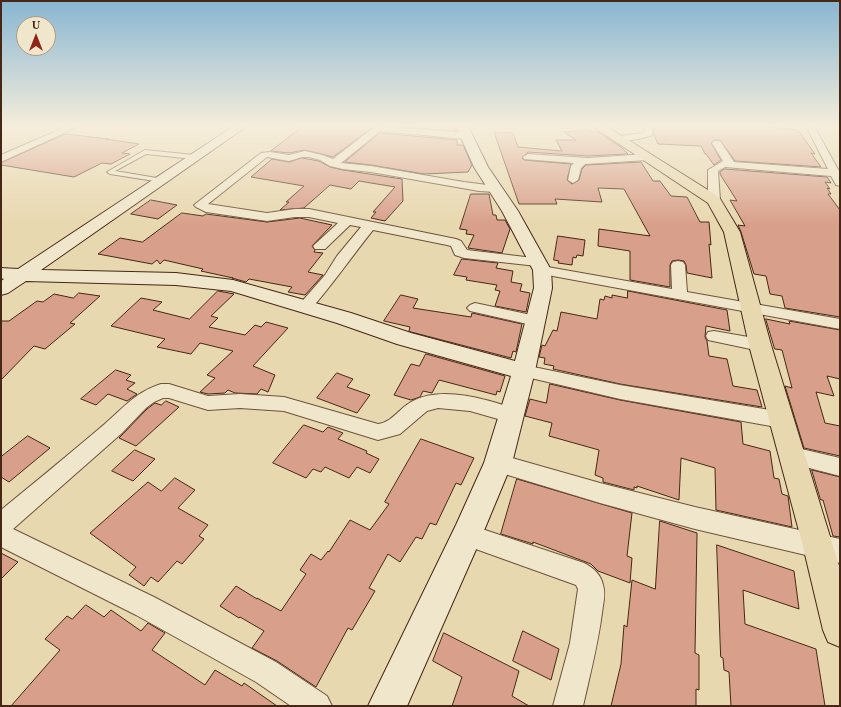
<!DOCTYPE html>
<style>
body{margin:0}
#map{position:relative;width:841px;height:707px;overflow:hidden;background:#e8d8af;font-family:"EB Garamond",serif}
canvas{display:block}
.frame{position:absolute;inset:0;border:2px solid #462716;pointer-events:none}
.north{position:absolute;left:16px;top:16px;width:40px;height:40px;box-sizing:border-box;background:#f0e6cb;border:1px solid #ac9a83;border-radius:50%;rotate:0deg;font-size:11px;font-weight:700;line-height:16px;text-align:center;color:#462716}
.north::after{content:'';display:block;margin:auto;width:14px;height:18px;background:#8f2418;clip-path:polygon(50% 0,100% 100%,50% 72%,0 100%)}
</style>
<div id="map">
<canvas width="841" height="707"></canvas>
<div class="frame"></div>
<div class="north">U</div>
</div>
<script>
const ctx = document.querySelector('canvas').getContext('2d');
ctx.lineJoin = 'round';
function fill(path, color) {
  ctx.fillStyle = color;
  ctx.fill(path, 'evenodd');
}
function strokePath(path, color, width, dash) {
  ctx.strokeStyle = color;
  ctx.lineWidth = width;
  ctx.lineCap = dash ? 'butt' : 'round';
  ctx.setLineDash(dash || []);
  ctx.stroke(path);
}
const building = new Path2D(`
 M304,126H374L333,157L305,150L289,153L271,151Z
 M393,126H454L456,131Z
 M654,126H762L798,130L815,154L811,153L821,167L735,161L720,140H714L711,143L721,160L714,165L706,154H705L701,146L658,144L654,135Z
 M589,130L592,132H598L622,148L628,154L588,156L528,152L522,158L524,160L571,164L567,180L572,184L579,180L582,169L586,165L641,162L653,181H660L671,196L687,197L700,222H709L711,245L709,244L712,278L687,273L686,265L684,261L678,260L672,261L670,265V287L630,280V251L598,246L599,229L650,236L624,189L598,188L602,202L555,199L557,204H519L494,132L513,133L518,147L562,151L556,140H576L564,132Z
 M380,133L457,140V145H463L472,165L468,172L424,174L371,165L345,162Z
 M66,134L108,139H106L139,144L122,153L130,154L111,164L102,163L74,177L1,165V163Z
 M302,158L319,161L330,167L343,170L402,179L403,201L385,221L371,218L376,212H373L395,187L359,181L351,189L330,185L304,208L280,210L289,202H286L304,186L251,177L272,159L289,162Z
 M725,169L827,177L831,183L825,182L830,189L827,188L831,194H828L840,210V317L785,308L782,296L770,294L766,276L754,274L741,232L738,225L745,226L730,200L737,201L720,174V172Z
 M471,194H489L493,215H496L497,220H505L510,229L502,253L468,248L474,235L466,234L467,230L460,229Z
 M151,200L177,205L158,219L131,214Z
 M182,213L203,216L206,214L267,222L300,218L332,225L312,246L315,250L314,252L323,253L308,272L323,275L305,295L288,292L292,287L249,279L246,282L232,278H233L201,271L203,269L164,260L160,264L157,260L152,264L98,254L120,238L142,242Z
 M558,236L585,240L583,256L577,255L576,258L573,257L572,265L558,263L559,261L554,260Z
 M462,259L498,263L496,268L513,271L511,282L522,284L520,291L530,293L526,312L495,306L500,291L495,290L497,285L466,280L467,277L454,275Z
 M218,291L234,294L211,316L218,318L209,327L245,335L255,325L261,327L266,322L288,328L253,366L275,375L268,392L261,389L257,394L235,393L228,390L225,393L208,394L200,392L215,378L207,375L233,351L200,343L191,354L157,347L165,339L111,326L141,298L162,302L153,310L189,319Z
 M628,291L727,310L730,331L706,326L705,337L707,341L709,356L727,359L733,386L757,390L762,407L620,384L553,369L554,366L544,364L545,358L539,357L542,345L545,346L553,330L557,331L561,312L597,319L600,299L604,300L605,296L612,298V295L627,298Z
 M79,293L100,296L70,323L75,324L45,349L34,346L1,380V321H9L37,301L43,302L54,294L73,298Z
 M401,295L418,299L413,308L471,317L472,313L522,324L516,352L513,351L511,358L411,332L409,331L410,327L384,321Z
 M766,319L790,324L789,321L840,330V379L827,376L834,396L816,392L825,423L840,426V456L804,448L785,386L792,388L782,350L775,349Z
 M426,354L505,376L500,392L497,391L496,395L439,380L432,393L423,391L420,397L411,400L394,395L411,364L419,366Z
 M116,370L131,375L126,380L135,383L127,389L137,394L127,401L108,394L96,405L81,399Z
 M337,373L353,379L347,387L370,395L357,413L317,398Z
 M550,384L620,400L741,422L743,444L770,451L774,478L779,479L782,494L788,496L792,527L716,510L715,468L681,458L679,500L637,486V488L634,487V490L603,482V478L595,475L599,450L549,436L552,423L525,416L530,399L546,403Z
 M166,401L179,407L136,446L119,438L147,409L155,403L161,405Z
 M304,425L323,432L328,427L343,433L338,439L367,451L366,453L379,459L370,473L357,467L349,478L325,467L321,472L313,469L306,478L273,463Z
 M28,436L50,448L9,482L1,477V457Z
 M421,439L474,458L461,485L456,483L436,525L430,523L422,539L416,537L400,562L388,554L369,588L375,591L352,630L348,628L316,687L277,661L252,648L264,631L240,617L239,618L220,606L236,586L257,599V598L281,611L306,574L300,570L311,554L321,560L328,551L329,552L350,520L370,530L389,504L385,502Z
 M135,450L155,459L133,481L112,471Z
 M812,470L840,477V537L833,536L823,500H821Z
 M175,478L195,490L178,508L208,525L199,536L204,539L182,564L177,561L158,582L151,577L144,586L129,575L136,567L90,533L148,482L161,491Z
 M517,479L632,513L627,556L632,558L630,583L598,571L591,564L533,542V544L501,534Z
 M660,521L697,533L695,653L699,655V690L696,689V706H611L621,664L624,625L627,627L632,580L655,589Z
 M717,545L794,571L799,609L743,590L745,624L816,649L825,706H731L729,672L724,670L723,658L721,657Z
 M1,553L18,562L1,579Z
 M86,605L104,617L111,610L141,631L148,623L165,633L152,650L205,685L215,670L242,686L244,683L277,706H11L60,650L45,639L67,616L72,619Z
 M523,631L559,649L551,680L513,661Z
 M444,633L519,671L512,696L529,706H452L462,677L433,661Z`);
fill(building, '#d89f8a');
strokePath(building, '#462716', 1);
const lane = new Path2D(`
 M145,150L194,155L197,157L194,159L146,154L115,171L163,179V181L161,182L110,174L107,172Z`);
const street = new Path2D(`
 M68,126H79L1,162V155Z
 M376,126L466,133L471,136L466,139L380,131L341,163L371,166L464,182L495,186L501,189L495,192L479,191L371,172L343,169L330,166L320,160L309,157H302L289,161L267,157L208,204L267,213L295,209H309L456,239L461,241L467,250L542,259L544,262L542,265L537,266L464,258L455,255L451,246L447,245L373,230C352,256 333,284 311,309L306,311L301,309L298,306L325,275L337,256L361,227L350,225L325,249H315L313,246L338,223L309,217H295L267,221L206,212L196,207L194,205L261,153L270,152L289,155L305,151L322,155L333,159Z
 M645,126H653L652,135C645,138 620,144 614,139L619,136L643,133L644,132Z
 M806,126H814L840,173V186L836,185L831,176L725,167L718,171L720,200L718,202H710L708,200V170L723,161L712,143L714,141H720L734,162L828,169Z
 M528,154L588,158L647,154L652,157L647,160L585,164L581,168L578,180L573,183L568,180L571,166L574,163L524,159L523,157Z
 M678,261L683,262L685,265L687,292L840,319V329L542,274L537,273L535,270L537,267L542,266L672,289L671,265L673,262Z
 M475,303L536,316L542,317L544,321L542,325L536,326L470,311L467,308L470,305Z
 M714,331L760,339L766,341L768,345L766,349L760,351L708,340L706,336L708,332Z
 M524,365L620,385L782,412L789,415L792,420L789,425L782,428L620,399L518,375L515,371L518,367Z
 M161,384H169L208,396L240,394L284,397L378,424C393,422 400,407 413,401C443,385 489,400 519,410L522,415L519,420L512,423L470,411L438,408L427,411L400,434L378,440L284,411L240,408L208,410L169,398H163L154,402L146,408L122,433L13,529L154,597L276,662L327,696L332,706H291L256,682L136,615L1,547V510C34,483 67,456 100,428C122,410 133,393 161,384Z
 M793,447L840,458V476L786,462L783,456L786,450Z
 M498,454L600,483L695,507L840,539V563L695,529L600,503L498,472L491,469L488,463L491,457Z
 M467,524L584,563C594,568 601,575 603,585C606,594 603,604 602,613C598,644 590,675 583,706H553L570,643L578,589L576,585L459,543L455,535L459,527Z`);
const secondary = new Path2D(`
 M234,126H247L41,270L176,273L233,280L351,313L411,333L515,361L534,288L533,270L502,211L474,167L456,126H468L488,167L518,211L551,270L552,288L535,371L512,463L478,545L407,706H368L456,525L484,463L511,376L397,344L337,323L231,291L176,285L26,281L8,293L1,295V281L4,279L1,278V268L18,269Z`);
const highway = new Path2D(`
 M592,126H606L719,197L740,232L771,345L840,569V647L828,642L823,630L803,546L749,345L724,232L708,203Z`);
strokePath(lane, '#6e533c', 2);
strokePath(street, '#6e533c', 2);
strokePath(secondary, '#462716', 2);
strokePath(highway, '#462716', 2);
strokePath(new Path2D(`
 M356,126L363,127`), '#462716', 1.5, [2, 1]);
fill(lane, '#f0e6cb');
fill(street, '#f0e6cb');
fill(secondary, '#f0e6cb');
fill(highway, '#e8d8af');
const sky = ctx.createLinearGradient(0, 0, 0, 225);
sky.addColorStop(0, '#88b6d2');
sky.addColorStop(0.56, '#f5eddb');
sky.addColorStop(1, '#f5eddb00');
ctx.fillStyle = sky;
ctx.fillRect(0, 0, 841, 225);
</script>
